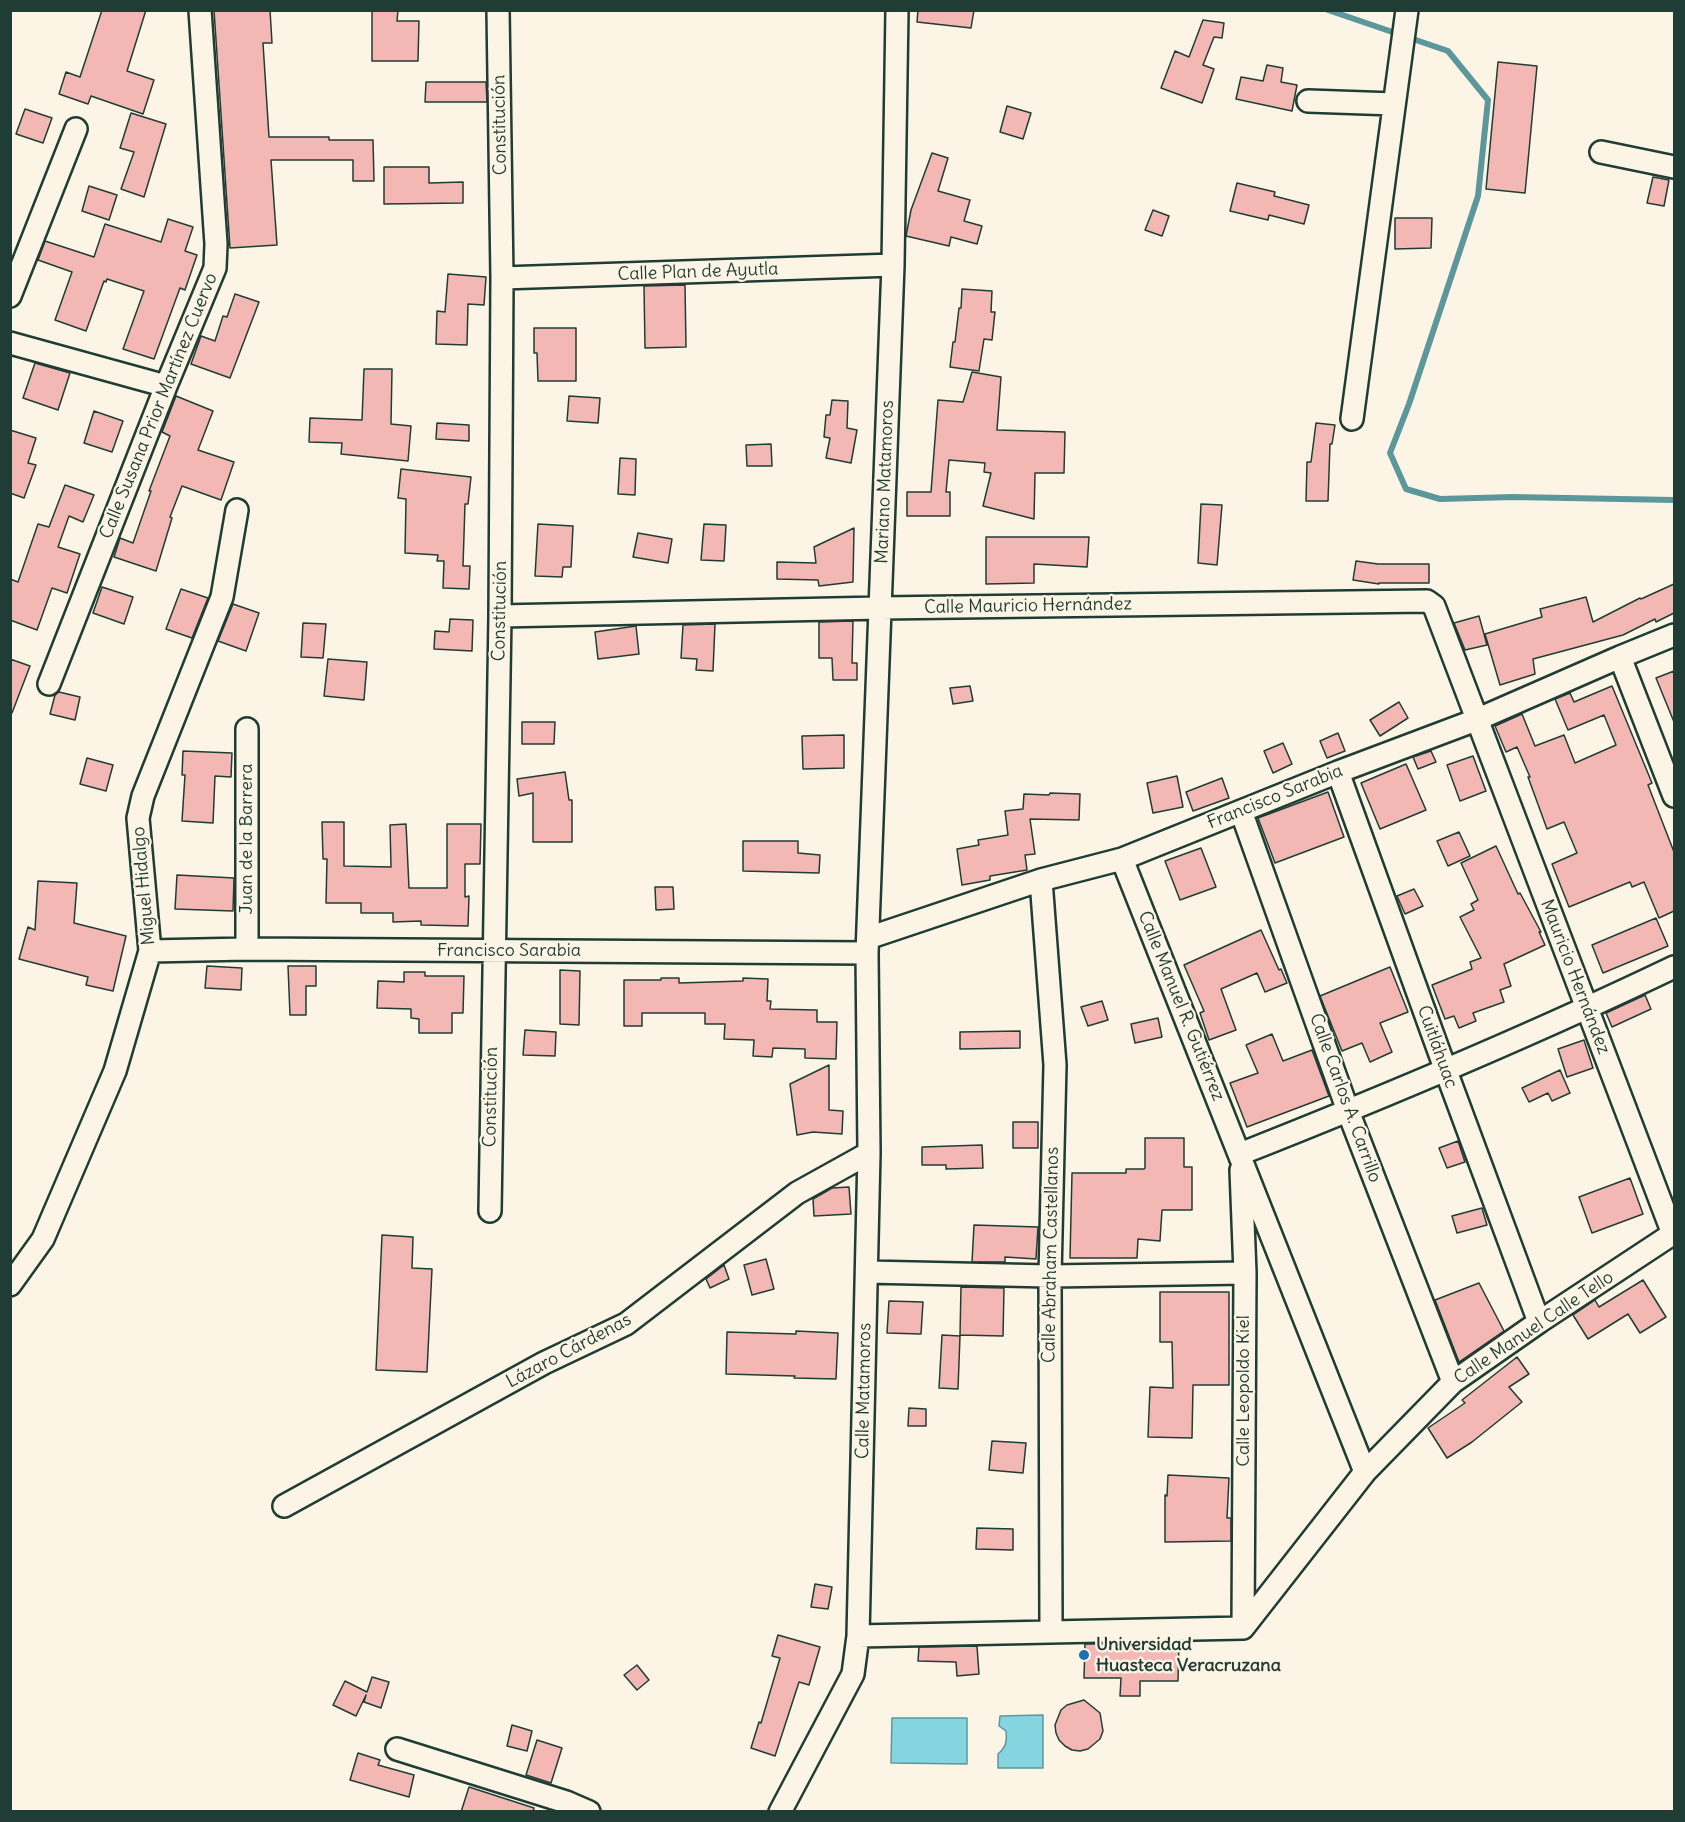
<!DOCTYPE html>
<meta charset="utf-8">
<style>
body{margin:0}
#map{position:relative;width:1685px;height:1822px;overflow:hidden;background:#fcf5e5;font-family:Delius,sans-serif}
canvas{display:block}
.frame{position:absolute;inset:0;border:12px solid #1f3d34;pointer-events:none}
</style>
<div id="map">
<canvas width="1685" height="1822"></canvas>
<div class="frame"></div>
</div>
<script>
const ctx = document.querySelector('canvas').getContext('2d');
ctx.lineJoin = 'round';
function fill(path, color) {
  ctx.fillStyle = color;
  ctx.fill(path, 'evenodd');
}
function strokePath(path, color, width, dash) {
  ctx.strokeStyle = color;
  ctx.lineWidth = width;
  ctx.lineCap = dash ? 'butt' : 'round';
  ctx.setLineDash(dash || []);
  ctx.stroke(path);
}
function drawText(font, color, halo, rows, align = 'center') {
  ctx.font = font + ' Delius,sans-serif';
  ctx.lineWidth = 4.5;
  ctx.setLineDash([]);
  ctx.textBaseline = 'middle';
  ctx.strokeStyle = halo;
  ctx.fillStyle = color;
  for (const [text, x, y, turn = 0] of rows) {
    ctx.save();
    ctx.translate(x, y);
    ctx.rotate((+turn || 0) * Math.PI / 180);
    ctx.textAlign = isNaN(turn) ? turn : align;
    if (halo) ctx.strokeText(text, 0, 0);
    ctx.fillText(text, 0, 0);
    ctx.restore();
  }
}
const water = new Path2D(`
 M1043,1715V1768H998V1754C1006,1747 1007,1742 1006,1731L999,1726L1000,1716Z
 M892,1718H967V1764L891,1763Z`);
fill(water, '#85d5e0');
strokePath(water, '#5c989b', 1.5);
strokePath(new Path2D(`
 M1328,10L1448,51L1488,100L1478,196L1409,404L1390,453L1406,489L1440,499L1513,497L1674,500`), '#5c989b', 6);
const building = new Path2D(`
 M102,10H146L127,71L154,80L143,114L91,96L88,104L59,94L66,72L80,77Z
 M214,10H270L272,43H263L269,137H329V140H373L374,181H353V160H271L277,245L230,248Z
 M372,10H398L397,21H419L418,61H372Z
 M918,10H974L971,28L917,22Z
 M1203,20L1224,23L1222,38L1214,37L1203,65L1214,69L1202,103L1161,88L1175,51L1189,57Z
 M1498,62L1537,66L1525,193L1486,189Z
 M1267,65L1283,68L1281,82L1297,85L1292,111L1236,99L1241,77L1263,81Z
 M426,82H486L487,102H425Z
 M1007,106L1031,113L1023,139L1000,132Z
 M25,109L52,118L43,143L16,134Z
 M131,113L166,124L144,197L121,189L134,152L120,148Z
 M932,153L948,158L938,191L970,200L964,221L982,226L977,244L951,237L949,246L906,236L911,210Z
 M384,167H429V183L463,182V203L384,204Z
 M1653,177L1669,180L1664,206L1647,203Z
 M1237,183L1275,192L1274,196L1309,205L1304,224L1269,215L1268,220L1230,211Z
 M89,186L117,195L109,220L82,211Z
 M1153,210L1169,216L1162,236L1145,230Z
 M1395,218H1432L1431,248L1395,249Z
 M168,219L193,227L185,251L197,255L185,290L180,288L154,359L123,349L144,291L107,279L106,282L104,281L86,331L55,320L72,272L38,260L45,241L94,257L105,224L161,242Z
 M448,274L486,277L484,305L468,304L467,345L436,344L437,311L445,312Z
 M685,285L686,347L645,348L644,286Z
 M962,289L992,291L991,312H995L992,340L984,339L979,371L950,367L953,342H955L959,308H961Z
 M235,294L259,302L230,378L191,364L201,336L215,341L223,316L227,317Z
 M534,328H576V381H538L537,353H534Z
 M35,363L70,373L58,410L23,398Z
 M364,369H392L391,424L411,426L408,461L341,454L342,443L309,442L310,418L362,420Z
 M972,372L1001,377L997,430L1065,432L1064,473H1035L1034,519L983,506L991,473L984,472L985,463L949,460L946,492H950V516H907V492H931L938,400L963,402Z
 M176,396L213,411L198,450L234,462L221,500L182,486L170,517L172,518L156,571L114,557L120,538L133,543L151,491H149L170,436L162,432Z
 M569,396L600,398L598,423L567,421Z
 M832,400L848,401L847,428L857,430L851,463L826,458L830,438L824,437L826,415H830Z
 M94,411L123,421L112,452L84,443Z
 M437,423L469,425V441L436,439Z
 M1316,423L1335,425L1332,444H1330L1328,501H1306L1307,462H1311Z
 M10,430L36,438L28,463L36,465L24,498L10,493Z
 M771,444L772,466H747L746,445Z
 M620,458L636,459L635,495L618,494Z
 M401,469L471,477L468,504H465L463,566H470L469,589L443,588L444,561H437L438,555L405,553L406,499L398,498Z
 M65,485L94,495L83,522L69,516L58,547L80,554L67,593L52,588L37,630L10,620V579L18,582L38,524L49,527Z
 M1201,504L1222,505L1217,565L1198,563Z
 M538,524L573,526L571,567H563L562,577L535,576Z
 M704,524L726,525L724,561L701,560Z
 M854,528L853,582L819,586L818,580L777,579V562L816,563L814,547Z
 M638,533L672,539L668,563L633,557Z
 M986,537H1089L1087,567L1034,564V583L986,584Z
 M1356,561L1378,564H1429V583H1379V584L1353,580Z
 M1674,584V613L1656,622L1655,619L1623,635L1533,659L1535,674L1500,685L1485,634L1542,617L1540,609L1586,597L1593,622L1640,598L1641,599Z
 M102,587L133,597L124,624L93,613Z
 M181,589L208,598L192,638L166,629Z
 M233,604L259,613L246,651L218,641Z
 M1479,616L1487,645L1465,650L1454,623Z
 M450,619L473,620L472,651L434,649L435,631L449,632Z
 M853,621L852,663H857V680H833L832,658H819V622Z
 M303,623L326,624L323,658L301,657Z
 M715,624L713,671L696,670L697,659L681,658L683,625Z
 M636,626L639,654L598,659L595,632Z
 M10,659L30,666L12,713H10Z
 M328,659L367,662L364,700L324,696Z
 M1674,671V722L1656,678Z
 M970,686L973,701L953,704L950,688Z
 M1612,686L1652,783L1648,785L1674,852V911L1659,918L1644,882L1632,887L1630,882L1569,907L1552,864L1577,853L1564,822L1547,829L1528,777H1530L1517,747L1506,752L1495,726L1522,714L1535,746L1564,735L1575,763L1616,745L1604,715L1568,730L1555,699L1570,693L1574,702Z
 M59,692L80,697L75,720L50,714L55,695Z
 M1399,702L1408,718L1380,736L1370,720Z
 M522,722H555L554,744H522Z
 M1338,733L1345,751L1327,758L1320,741Z
 M844,735V768L803,769L802,736Z
 M1283,743L1292,764L1273,773L1264,751Z
 M183,751L232,753L231,777L215,776L213,823L182,821L185,775H182Z
 M1431,751L1436,762L1418,769L1413,757Z
 M1473,756L1486,791L1460,801L1447,765Z
 M87,758L113,765L106,791L80,784Z
 M1406,764L1426,810L1380,829L1361,783Z
 M565,772L569,800H572V842H533V793L519,796L517,779Z
 M1177,776L1183,807L1153,813L1147,783Z
 M1222,778L1229,798L1193,811L1186,792Z
 M1328,792L1344,837L1275,863L1258,818Z
 M1050,793L1080,794L1079,820L1030,819L1035,854L1025,855L1027,870L990,876V880L962,885L957,849L979,845L978,840L1008,835L1005,811L1023,809L1024,794L1049,795Z
 M322,822H344V866L391,867L390,825L406,824L409,888H447V824H481L480,864H465V897L469,896L468,926L421,925V921L393,922V913H361V903H326L327,859H323Z
 M1459,832L1470,856L1448,866L1437,841Z
 M743,841H798V853L820,855L819,873L743,871Z
 M1496,846L1518,894L1520,893L1541,932H1539L1545,945L1504,964L1511,986L1500,990L1504,1002L1473,1013L1476,1021L1459,1028L1454,1016L1445,1019L1432,985L1472,969L1470,962L1481,958L1460,917L1474,910L1471,904L1478,900L1461,863Z
 M1201,848L1216,887L1180,900L1165,861Z
 M177,875L234,878L233,911L175,909Z
 M38,881L77,883L74,923L126,936L113,991L86,985L88,977L19,959L28,927L35,930Z
 M655,887H673L674,909L656,910Z
 M1414,889L1423,906L1405,914L1397,896Z
 M1656,918L1668,946L1603,973L1592,945Z
 M1261,930L1279,970L1281,969L1287,983L1265,992L1257,973L1221,989L1236,1030L1209,1040L1200,1013L1204,1011L1184,965Z
 M207,966L242,968L241,990L205,988Z
 M288,966H316V986H306V1015H290Z
 M1390,967L1408,1012L1380,1023L1392,1052L1370,1062L1362,1043L1342,1051L1320,996Z
 M560,970L580,971L579,1025L560,1024Z
 M404,972H425V976H464L463,1013H452V1033H419V1019L411,1018V1009L377,1008L378,981L404,982Z
 M661,978H679V983L743,981V978L768,979L767,1001H771L770,1009L817,1010V1022H837L836,1059L805,1058V1049L773,1048L772,1057L753,1056L754,1040L724,1039L725,1024H705V1013H642V1026H624V980H661Z
 M1645,995L1651,1009L1612,1027L1606,1013Z
 M1102,1001L1108,1020L1088,1026L1081,1007Z
 M1158,1018L1162,1037L1135,1043L1131,1024Z
 M525,1030L556,1032L555,1056L523,1055Z
 M1020,1031V1048L960,1049V1032Z
 M1272,1034L1283,1061L1312,1050L1329,1096L1247,1127L1230,1083L1258,1073L1246,1045Z
 M1584,1040L1593,1068L1567,1077L1558,1049Z
 M829,1065V1110L843,1111L842,1134L813,1132L797,1135L790,1084Z
 M1560,1070L1570,1093L1552,1101L1548,1093L1529,1102L1522,1088Z
 M1013,1122H1038V1148H1013Z
 M1145,1138H1184V1167H1192V1210H1162L1160,1241L1138,1239L1137,1258H1070L1072,1173H1126V1169H1144L1145,1168Z
 M1458,1141L1465,1162L1447,1168L1439,1148Z
 M982,1145L983,1168L946,1169V1165H922V1147Z
 M1630,1178L1643,1214L1592,1233L1579,1197Z
 M849,1187L851,1214L814,1216L813,1199L832,1188Z
 M1482,1208L1487,1225L1457,1233L1452,1216Z
 M974,1225L1038,1227L1036,1259L1005,1257V1262H972Z
 M382,1235L413,1237L412,1268L432,1269L427,1372L376,1370Z
 M766,1259L774,1289L752,1295L744,1265Z
 M724,1265L729,1279L710,1288L706,1279Z
 M1643,1280L1666,1317L1640,1333L1628,1314L1588,1339L1573,1315L1595,1300L1599,1307Z
 M1479,1283L1504,1331L1459,1362L1435,1300Z
 M961,1287L1004,1288L1003,1336L960,1335Z
 M1160,1292H1229V1385H1193L1192,1438L1148,1437L1150,1387L1173,1388L1172,1342H1160Z
 M889,1301L923,1302L921,1334L887,1333Z
 M796,1331L838,1333L836,1379L794,1378L795,1376L726,1374L727,1332L796,1334Z
 M942,1335L960,1336L958,1389L939,1388Z
 M1517,1357L1529,1374L1509,1387L1522,1402L1472,1442L1447,1458L1428,1428L1465,1403L1462,1400Z
 M909,1408L926,1409V1426H908Z
 M992,1441L1026,1443L1023,1473L989,1470Z
 M1168,1475L1229,1478L1227,1518H1231V1541L1165,1542V1495L1167,1496Z
 M977,1528L1013,1529V1550L976,1549Z
 M815,1584L832,1587L828,1609L811,1607Z
 M778,1635L820,1647L809,1685L799,1682L775,1756L751,1748L759,1722L761,1723L780,1658L772,1656Z
 M1154,1643H1179L1178,1681H1140V1696H1120L1121,1678H1084L1085,1644Z
 M977,1646L979,1674L957,1676L956,1662L918,1661L919,1647Z
 M637,1665L649,1680L637,1690L624,1675Z
 M372,1677L389,1682L381,1708L364,1702L366,1695L356,1716L333,1705L345,1681L367,1692Z
 M1084,1700L1100,1713L1103,1731L1100,1739L1088,1749L1080,1751L1072,1750L1065,1746L1059,1740L1056,1733L1055,1725L1061,1710L1067,1705Z
 M512,1725L532,1731L527,1751L507,1746Z
 M537,1740L562,1748L551,1783L526,1775Z
 M358,1753L380,1760L378,1765L414,1775L409,1797L350,1780Z
 M469,1787L534,1808L533,1812H461Z`);
fill(building, '#f4b8b4');
strokePath(building, '#1f3d34', 1.5);
const minor = new Path2D(`
 M1308,101L1394,104
 M1601,152L1674,167
 M502,278L893,265
 M10,296L76,129
 M10,343L166,386
 M1352,419L1407,10
 M500,616L880,608L1427,601L1434,606L1673,1234
 M1620,657L1674,796
 M49,684L166,386L215,268L216,244L200,10
 M1338,772L1446,1071L1539,1322
 M1241,811L1348,1111L1453,1382
 M1122,859L1365,1472
 M1041,880L1055,1065L1050,1276L1051,1631
 M868,938L1041,880L1122,859L1338,772L1476,720L1620,657L1674,635
 M247,949V729
 M150,951L247,949L867,953
 M1240,1154C1387,1096 1532,1035 1674,967
 M1241,1170L1245,1273L1243,1628
 M490,1211L500,616L502,278L498,10
 M867,1272L1050,1276L1245,1273
 M10,1285L43,1239L115,1071L150,951L138,818L143,796L222,597L237,510
 M284,1506L544,1363L626,1324L797,1193L869,1153
 M1243,1628L1365,1472L1453,1382L1539,1322L1674,1233
 M858,1636L1243,1628
 M397,1749L566,1802L589,1812
 M780,1812L853,1674L858,1636L869,1153L867,953L893,265L897,10`);
strokePath(minor, '#1f3d34', 26);
strokePath(minor, '#fcf5e5', 21);
for (const [x, y, r, color] of [
 [1084,1655,6,"#1f6fb2"]
]) {
  const dot = new Path2D();
  dot.arc(x, y, r, 0, 2 * Math.PI);
  ctx.fillStyle = color;
  ctx.fill(dot);
  strokePath(dot, '#fcf5e5', 2);
}
drawText('18px', '#1f3d34', '#fcf5e5', [
 ["Constitución",500,125,-91],
 ["Calle Plan de Ayutla",698,272,-2],
 ["Calle Susana Prior Martínez Cuervo",159,406,-68],
 ["Mariano Matamoros",885,482,-88],
 ["Calle Mauricio Hernández",1028,606,-1],
 ["Constitución",500,611,-89],
 ["Francisco Sarabia",1275,797,-22],
 ["Juan de la Barrera",247,839,-90],
 ["Miguel Hidalgo",144,886,-95],
 ["Francisco Sarabia",509,951],
 ["Mauricio Hernández",1575,977,69],
 ["Calle Manuel R. Gutiérrez",1181,1006,68],
 ["Cuitláhuac",1437,1047,70],
 ["Constitución",491,1097,-89],
 ["Calle Carlos A. Carrillo",1345,1098,70],
 ["Calle Abraham Castellanos",1051,1255,-89],
 ["Calle Manuel Calle Tello",1534,1328,-34],
 ["Lázaro Cárdenas",569,1351,-28],
 ["Calle Matamoros",864,1391,-89],
 ["Calle Leopoldo Kiel",1244,1391,-90]
]);
drawText('bold 18px', '#1f3d34', '#fcf5e5', [
 ["Universidad",1096,1645],
 ["Huasteca Veracruzana",1096,1666]
], 'left');
</script>
